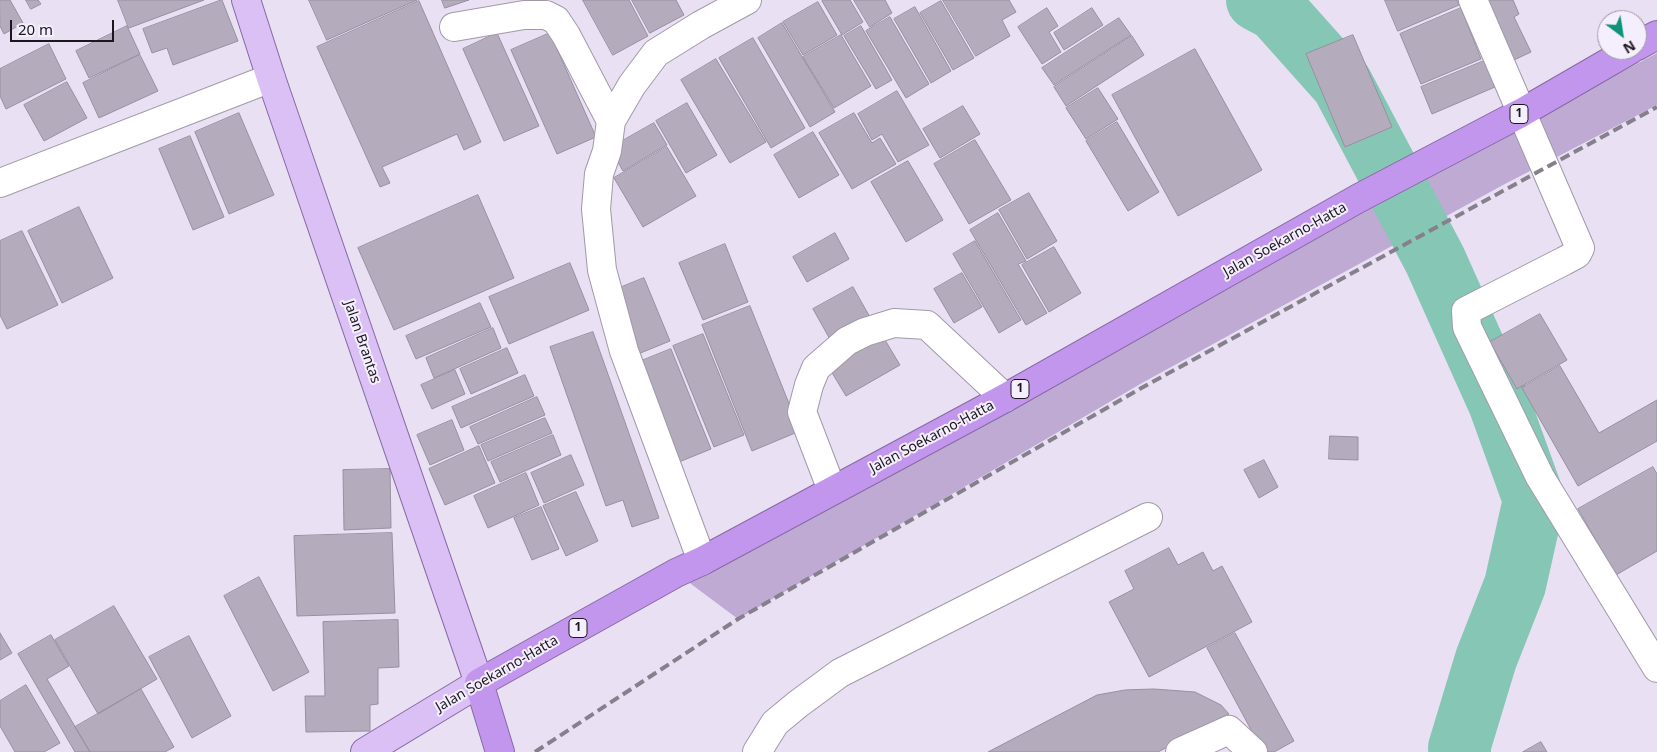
<!DOCTYPE html>
<style>
body{margin:0}
#map{position:relative;width:1657px;height:752px;overflow:hidden;background:#e9e0f3;font-family:"Noto Sans",sans-serif}
canvas{display:block}
.north{position:absolute;left:1597px;top:10px;width:50px;height:50px;box-sizing:border-box;background:#f5eefd;border:1px solid #9d98a3;border-radius:50%;rotate:149deg;font-size:14px;font-weight:700;line-height:20px;text-align:center;color:#1a171d}
.north::after{content:'';display:block;margin:auto;width:18px;height:22px;background:#0e927a;clip-path:polygon(50% 0,100% 100%,50% 72%,0 100%)}
.scale{position:absolute;left:10px;top:20px;width:104px;height:22px;box-sizing:border-box;border:2px solid #1a171d;border-top:0;padding-left:6px;font-size:15px;line-height:18px;white-space:nowrap;color:#1a171d;-webkit-text-stroke:4px #f5eefd;paint-order:stroke}
</style>
<div id="map">
<canvas width="1657" height="752"></canvas>
<div class="north">N</div>
<div class="scale">20 m</div>
</div>
<script>
const ctx = document.querySelector('canvas').getContext('2d');
ctx.lineJoin = 'round';
function fill(path, color) {
  ctx.fillStyle = color;
  ctx.fill(path, 'evenodd');
}
function strokePath(path, color, width, dash) {
  ctx.strokeStyle = color;
  ctx.lineWidth = width;
  ctx.lineCap = dash ? 'butt' : 'round';
  ctx.setLineDash(dash || []);
  ctx.stroke(path);
}
function drawText(font, color, halo, rows, align = 'center') {
  ctx.font = font + ' "Noto Sans",sans-serif';
  ctx.lineWidth = 4;
  ctx.setLineDash([]);
  ctx.textBaseline = 'middle';
  ctx.strokeStyle = halo;
  ctx.fillStyle = color;
  for (const [text, x, y, turn = 0] of rows) {
    ctx.save();
    ctx.translate(x, y);
    ctx.rotate((+turn || 0) * Math.PI / 180);
    ctx.textAlign = isNaN(turn) ? turn : align;
    if (halo) ctx.strokeText(text, 0, 0);
    ctx.fillText(text, 0, 0);
    ctx.restore();
  }
}
fill(new Path2D(`
 M1657,53V105L1503,185L1142,383L738,619L679,575Z`), '#bfaad4');
strokePath(new Path2D(`
 M1257,0L1276,10L1342,84L1435,260L1499,403L1534,500L1515,585L1486,659L1459,748L1460,752`), '#86c6b5', 62);
const building = new Path2D(`
 M0,0H10L23,23L4,34L0,26Z
 M26,0H38L41,4L31,9Z
 M118,0H204L129,28Z
 M222,0L238,41L173,65L167,48L152,53L143,29Z
 M309,0H417L327,40Z
 M442,0H469L445,8Z
 M583,0H629L648,36L613,55Z
 M632,0H676L684,15L650,33Z
 M824,0H850L863,22L842,35L822,1Z
 M854,0H885L892,13L870,27Z
 M943,0H1009L1016,12L1002,20L1010,36L976,56Z
 M1385,0H1457L1459,5L1398,31Z
 M1480,0H1513L1519,14L1514,17L1531,52L1514,60L1497,24Z
 M419,1L481,142L464,150L457,134L382,167L390,183L380,187L317,47Z
 M941,1L974,58L953,70L920,13Z
 M818,2L837,35L803,55L783,22Z
 M915,7L951,71L931,83L894,19Z
 M1047,8L1058,26L1049,32L1061,52L1042,64L1018,27Z
 M1092,8L1103,25L1064,50L1054,33Z
 M1461,8L1481,59L1421,84L1400,34Z
 M890,17L929,84L906,98L866,31Z
 M1119,18L1131,35L1054,85L1042,68Z
 M782,23L835,112L810,127L758,38Z
 M127,26L140,54L89,78L76,51Z
 M861,26L892,80L876,89L844,36Z
 M497,33L539,126L504,141L463,49Z
 M550,33L596,137L557,154L511,50Z
 M841,35L871,86L834,108L803,57Z
 M1353,35L1392,127L1345,147L1306,54Z
 M1132,36L1144,55L1066,106L1054,87Z
 M753,38L805,128L771,148L719,58Z
 M49,44L66,79L6,109L0,96V69Z
 M1195,49L1262,170L1178,216L1112,95Z
 M140,55L158,91L99,118L83,83Z
 M716,59L766,142L730,163L681,80Z
 M1484,61L1495,87L1432,114L1421,87Z
 M67,82L87,118L44,141L24,105Z
 M1098,88L1118,119L1086,139L1066,108Z
 M897,91L929,145L898,162L882,134L872,140L858,114Z
 M687,103L717,155L686,173L656,121Z
 M963,106L980,134L940,158L923,129Z
 M239,113L274,195L229,214L195,132Z
 M854,113L872,143L880,138L896,164L852,189L819,133Z
 M1117,122L1159,192L1128,211L1086,141Z
 M654,123L667,145L623,171L610,148Z
 M813,132L839,175L799,198L774,155Z
 M190,136L224,217L193,230L159,149Z
 M975,140L1011,200L969,224L934,164Z
 M667,147L696,196L643,227L614,178Z
 M908,161L943,220L906,242L871,182Z
 M1029,193L1057,241L1027,259L999,210Z
 M478,195L514,278L394,330L358,248Z
 M79,207L113,278L62,303L28,231Z
 M998,213L1026,261L1018,264L1047,313L1026,325L970,230Z
 M22,231L58,305L7,329L0,315V241Z
 M835,233L849,259L807,282L793,257Z
 M975,241L1021,320L999,333L953,254Z
 M725,244L748,302L703,320L679,263Z
 M1054,247L1081,293L1049,312L1022,265Z
 M570,263L589,310L509,344L489,297Z
 M962,273L982,307L954,323L934,289Z
 M644,278L670,341L638,354L612,291Z
 M853,287L871,319L831,341L813,309Z
 M480,303L491,327L416,359L406,336Z
 M750,306L800,431L752,451L702,325Z
 M1540,314L1567,360L1517,389L1490,342Z
 M493,328L501,348L434,378L426,358Z
 M593,332L659,518L632,527L623,500L606,506L550,347Z
 M703,334L744,435L714,447L673,346Z
 M882,335L900,365L846,396L828,366Z
 M507,348L518,373L471,394L460,369Z
 M671,349L711,449L674,464L634,364Z
 M1560,366L1599,433L1657,400V441L1578,486L1522,388Z
 M455,370L465,394L432,409L421,385Z
 M525,375L534,396L461,428L452,407Z
 M537,397L545,415L478,444L470,427Z
 M545,418L552,433L488,461L481,445Z
 M452,420L464,450L430,465L417,435Z
 M553,435L561,455L500,482L491,462Z
 M1330,436L1358,437V460L1329,459Z
 M479,446L495,483L445,505L429,469Z
 M571,455L584,485L544,503L531,473Z
 M1264,460L1278,487L1259,498L1244,470Z
 M1653,467L1657,474V551L1616,575L1578,509Z
 M390,469L391,528L344,530L343,470Z
 M526,473L539,505L488,528L474,496Z
 M576,492L598,541L566,556L543,506Z
 M541,507L559,549L532,560L514,518Z
 M392,533L395,613L297,616L294,536Z
 M1169,548L1178,565L1203,552L1213,571L1222,566L1252,622L1149,677L1109,602L1134,589L1125,571Z
 M259,577L309,672L273,691L224,596Z
 M114,606L157,679L98,714L55,640Z
 M398,620L399,667L378,668V704L370,705V731L306,732L305,696H325L323,622Z
 M0,633L12,653L0,660Z
 M1235,633L1294,741L1274,752H1263L1207,648Z
 M51,635L69,666L47,679L90,752H75L18,654Z
 M189,636L231,716L192,738L149,657Z
 M26,685L60,743L44,752H15L0,726V701Z
 M141,689L174,747L165,752H90L75,727Z
 M1154,689L1195,692L1221,705L1229,714L1158,752H988L1097,695L1125,690Z
 M1541,742L1547,752H1523Z`);
fill(building, '#b4acbd');
strokePath(building, '#988fa1', 1);
const minor = new Path2D(`
 M1473,0L1580,248L1577,254L1564,261L1466,311L1467,327L1540,477L1657,668
 M454,27L524,15H546L556,20L566,35L611,121
 M0,183L271,78
 M832,490L802,412L809,385L816,368L847,341L865,332L894,323L927,325L1005,398
 M702,561L624,351L602,270L596,209L599,174L607,151L611,121L632,85L656,53L701,25L747,0
 M757,752L775,723L798,704L840,673L1148,517
 M1180,752L1229,730L1253,752`);
const major = new Path2D(`
 M246,0L271,78L479,683L365,752`);
const highway = new Path2D(`
 M1637,46L1657,35
 M500,752L479,683L676,573L702,561L1005,398L1359,198L1521,113L1630,50`);
strokePath(minor, '#a199aa', 30);
strokePath(major, '#876aa4', 30);
strokePath(highway, '#876aa4', 30);
strokePath(minor, '#fff', 28);
strokePath(major, '#dac0f4', 28);
strokePath(highway, '#c296ed', 28);
strokePath(new Path2D(`
 M535,752L738,619L1145,386L1657,107`), '#86808d', 4, [10, 5]);
for (const [x, y, w] of [
 [1519,114,18],
 [1020,389,18],
 [578,628,18]
]) {
  const box = new Path2D();
  box.roundRect(x - w / 2, y - 9.5, w, 19, 4);
  ctx.fillStyle = '#f5eefd';
  ctx.fill(box);
  strokePath(box, '#1a171d', 1);
}
drawText('bold 12px', '#1a171d', null, [
 ["1",1519,114],
 ["1",1020,389],
 ["1",578,628]
]);
drawText('14px', '#1a171d', '#f5eefd', [
 ["Jalan Soekarno-Hatta",1285,240,-29],
 ["Jalan Brantas",362,342,71],
 ["Jalan Soekarno-Hatta",932,437,-28],
 ["Jalan Soekarno-Hatta",497,674,-30]
]);
</script>
